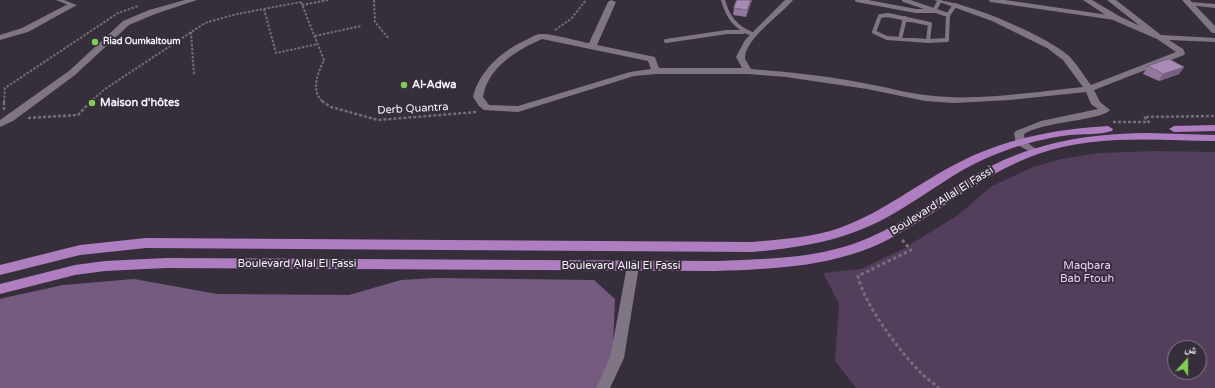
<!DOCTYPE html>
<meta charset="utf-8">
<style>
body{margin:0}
#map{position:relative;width:1215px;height:388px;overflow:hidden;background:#372e3b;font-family:"Varela Round","Noto Naskh Arabic",sans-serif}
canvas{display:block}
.north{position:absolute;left:1167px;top:340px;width:40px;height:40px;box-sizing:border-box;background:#372e3b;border:1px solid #847c88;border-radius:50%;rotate:21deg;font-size:11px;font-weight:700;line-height:16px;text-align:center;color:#f8f2fb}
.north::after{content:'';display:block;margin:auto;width:14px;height:18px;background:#7fd052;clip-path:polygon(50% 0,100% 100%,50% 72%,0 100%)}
</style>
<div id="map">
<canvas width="1215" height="388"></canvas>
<div class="north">ش</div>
</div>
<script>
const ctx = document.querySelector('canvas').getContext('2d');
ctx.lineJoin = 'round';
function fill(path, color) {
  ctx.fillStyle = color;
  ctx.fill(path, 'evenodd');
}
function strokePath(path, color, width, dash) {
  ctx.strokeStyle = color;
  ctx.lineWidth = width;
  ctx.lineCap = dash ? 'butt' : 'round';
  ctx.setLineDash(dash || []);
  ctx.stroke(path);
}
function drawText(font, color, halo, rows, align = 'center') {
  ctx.font = font + ' "Varela Round",sans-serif';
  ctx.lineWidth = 4;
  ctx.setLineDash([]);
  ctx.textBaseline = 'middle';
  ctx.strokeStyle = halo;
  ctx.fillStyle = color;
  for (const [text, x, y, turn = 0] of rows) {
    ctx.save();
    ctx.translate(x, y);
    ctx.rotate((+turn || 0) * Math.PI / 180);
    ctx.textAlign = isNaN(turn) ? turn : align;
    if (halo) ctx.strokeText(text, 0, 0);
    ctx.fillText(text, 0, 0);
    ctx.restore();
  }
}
fill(new Path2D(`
 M1155,151L1215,152V388H856L835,361L839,304L823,273L861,269L903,249L958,215L992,186L1033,167L1061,159L1100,153ZM1175,348H1199V372H1175Z`), '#533e5c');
fill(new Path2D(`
 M436,278L594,280L615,299L612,366L597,388H0V299L8,297L63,285L134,279L217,294L349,295L401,280Z`), '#765b81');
strokePath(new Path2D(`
 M374,0L375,22L389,39
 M301,2L324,60C318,73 310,90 323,102
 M302,5L328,0
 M264,9L276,53L318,44
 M555,30L571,19L586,0
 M191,32L194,75
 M315,36L361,26
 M4,102L5,88L118,13L138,6
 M90,102L105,89L205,23L237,14L301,2`), '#746c78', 2, [2.5, 1.5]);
strokePath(new Path2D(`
 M322,101L331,107L378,120L477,112
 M4,110V101
 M28,118L78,115L91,101
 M1113,122H1149L1144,117L1215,116`), '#746c78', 2.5, [3, 2]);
strokePath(new Path2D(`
 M902,240L911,250L858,276C864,305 901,353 922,374C927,379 934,383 939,388`), '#746c78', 3, [3.5, 2.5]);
strokePath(new Path2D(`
 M723,0C728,18 736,28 754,35
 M857,0L916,11H934
 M904,0L948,15
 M991,0L1115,18
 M934,11L940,0
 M888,15L930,24L928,41L887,38L874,32L880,16Z
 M900,39L905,18
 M666,41L727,32H743
 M928,41L947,40L948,15L955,5`), '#807584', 4);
fill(new Path2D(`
 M56,0H64L76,5L71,6Z
 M1190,2L1215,4V8L1188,5L1187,4Z`), '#807584');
fill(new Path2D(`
 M185,0H197L155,14L129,25L75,75L13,121L0,127V120L69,71L123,21L149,10Z
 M611,0L616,2L597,45L655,57L659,68H742L736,57L745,40L785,0H793C781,15 744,39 745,59L751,69C790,72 830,76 868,84C887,87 906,93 925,95C976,102 1032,92 1083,87L1063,60L1047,48L992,21L934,0C963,0 1047,36 1069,56C1077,64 1084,76 1091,85L1176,52L1157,39L1113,20L1083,0H1092L1119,16L1140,26L1107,0H1116L1161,35L1215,38V42L1169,40L1183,49L1185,53L1184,55L1094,90L1100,102L1110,110C1100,121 1044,121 1024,134L1025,141L1039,151L1034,154L1016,144L1014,133L1016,131L1041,121L1098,109L1091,104L1086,92L1010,100L954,103L925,101L867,89L786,77L748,74H656L634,76L518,112L484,110L479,106L473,97C479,71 503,50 526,40C530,38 536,34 540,34C551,33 577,41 589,43L608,2ZM542,39L648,61L651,69L630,72L518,106L489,105L483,97C488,67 517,50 542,39Z
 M1182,0H1190L1215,26V33H1212Z
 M70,3L77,5L28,32L0,40V35L22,28Z
 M633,261L637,263L639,266L624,358L610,388H596L610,358L627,266L629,263Z`), '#807584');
fill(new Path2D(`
 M1215,125V131L1174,132L1169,129L1174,126Z
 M1108,126L1113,129L1112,131C1098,135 1083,134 1070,135C1045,138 1022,144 999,153C955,169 920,201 878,222C838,242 796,248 752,252L146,248L80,255L0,275V265L80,245L146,238L752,242C782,239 813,238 842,227C883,212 917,184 956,164C1003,139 1055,129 1108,126Z
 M1147,133L1215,135V141C1157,140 1094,134 1038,154C984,173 941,211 891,238C837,267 775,269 715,271L166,268L105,271L75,275L0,294V284L75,265L105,261L166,258L715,261C764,259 815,259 861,241C902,225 936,198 973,176C1029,143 1083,134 1147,133Z`), '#ae7ec1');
fill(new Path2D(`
 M737,0H752L746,17L733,15L734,8Z
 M1148,66L1184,67L1179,74L1159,81L1143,74Z`), '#91789c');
fill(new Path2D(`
 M751,0H752L746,17L747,10Z
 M1184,67L1179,74L1159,81L1163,74Z`), '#76627f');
const building = new Path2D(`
 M737,0H751L747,10L734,8Z
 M1169,59L1184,67L1163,74L1148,66Z`);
fill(building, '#a98cb5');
strokePath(building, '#76627f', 1);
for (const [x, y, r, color] of [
 [95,42,4,"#7fd052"],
 [404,85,4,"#7fd052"],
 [92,103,4,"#7fd052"]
]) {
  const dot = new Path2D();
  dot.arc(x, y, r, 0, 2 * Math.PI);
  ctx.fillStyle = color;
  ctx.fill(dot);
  strokePath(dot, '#372e3b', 1.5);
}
drawText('bold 9px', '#f8f2fb', '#372e3b', [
 ["Riad Oumkaltoum",103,42]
], 'left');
drawText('bold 11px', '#f8f2fb', '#372e3b', [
 ["Al-Adwa",412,85],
 ["Maison d'hôtes",100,103]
], 'left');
drawText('11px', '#f8f2fb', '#372e3b', [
 ["Derb Quantra",413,109,-3],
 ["Boulevard Allal El Fassi",942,201,-32],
 ["Boulevard Allal El Fassi",297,264],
 ["Boulevard Allal El Fassi",621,266]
]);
drawText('11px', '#efcbfe', '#372e3b', [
 ["Maqbara",1087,266],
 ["Bab Ftouh",1087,279]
]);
</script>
